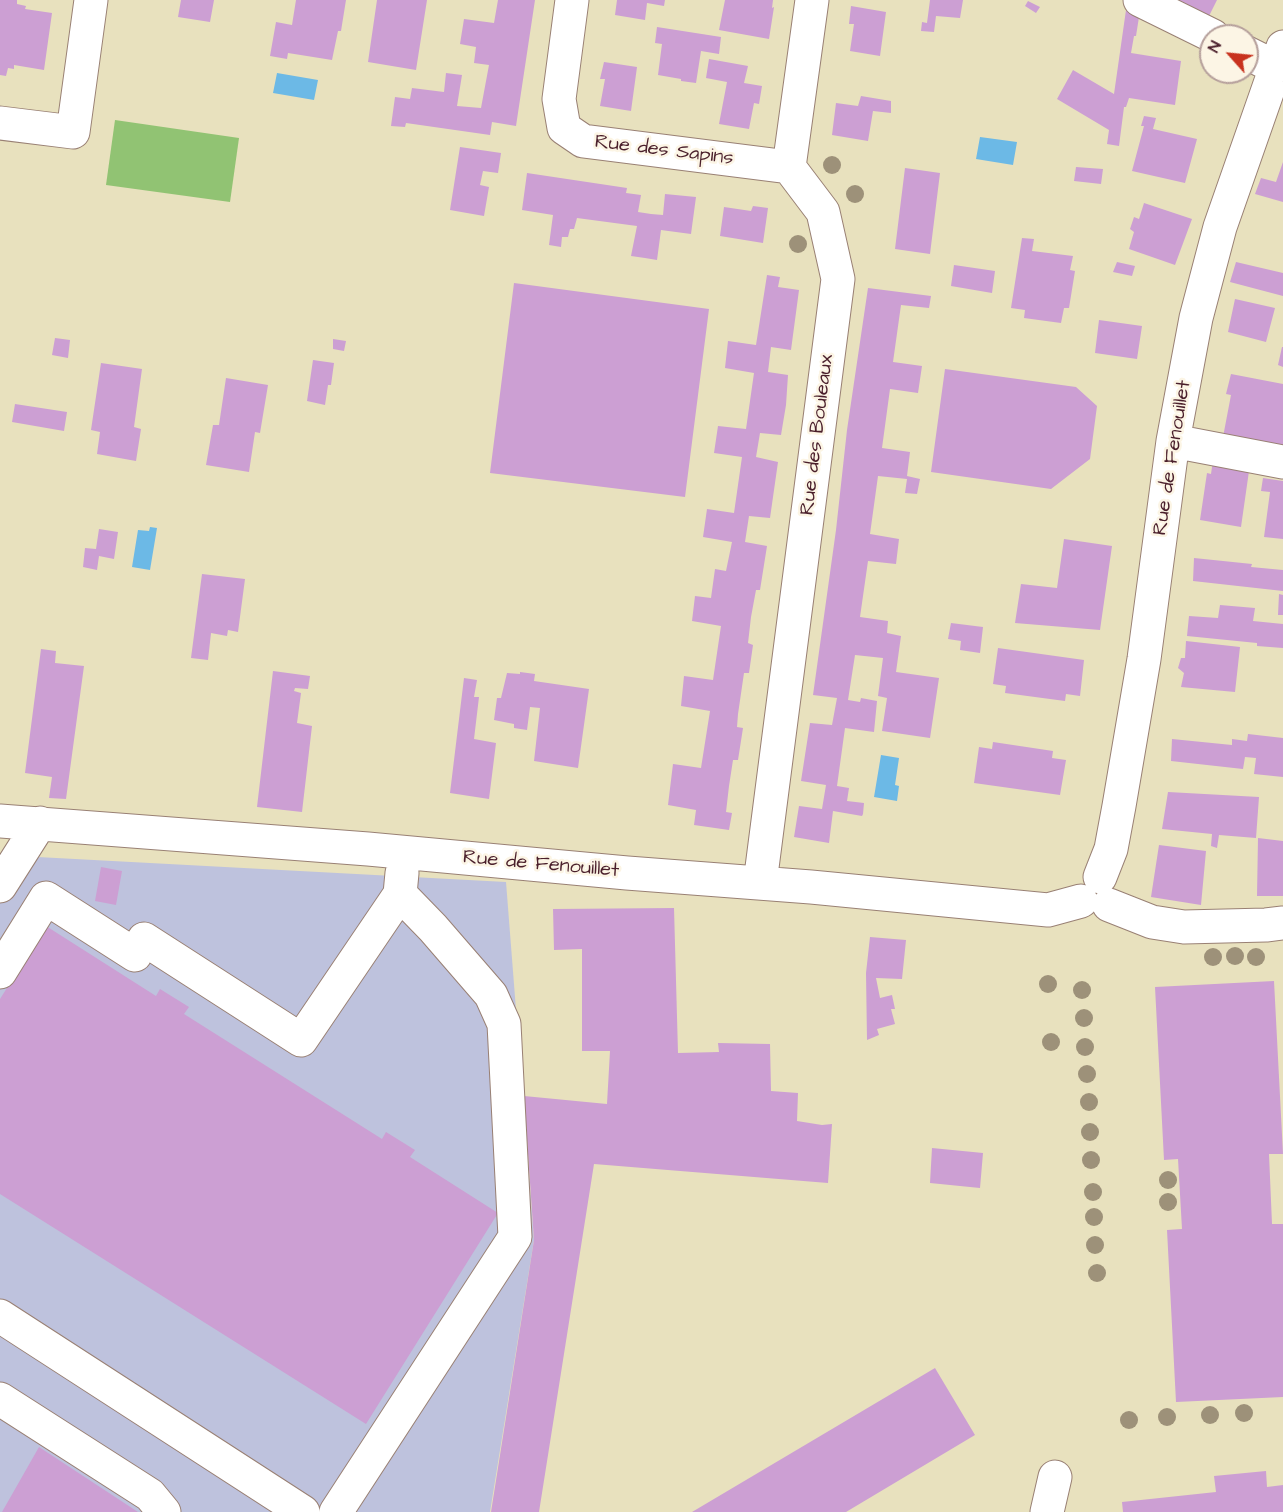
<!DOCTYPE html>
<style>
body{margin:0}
#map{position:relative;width:1283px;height:1512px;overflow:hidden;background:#e8e1be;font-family:"Architects Daughter",sans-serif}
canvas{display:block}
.north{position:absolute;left:1199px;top:24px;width:60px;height:60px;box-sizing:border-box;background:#fcf5e5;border:2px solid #b59f9b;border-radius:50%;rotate:297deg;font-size:16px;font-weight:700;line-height:24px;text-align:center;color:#4a1f2b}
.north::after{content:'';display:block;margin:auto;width:21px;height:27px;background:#c8321e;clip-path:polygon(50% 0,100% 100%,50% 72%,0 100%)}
</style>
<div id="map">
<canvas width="1283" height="1512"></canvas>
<div class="north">N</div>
</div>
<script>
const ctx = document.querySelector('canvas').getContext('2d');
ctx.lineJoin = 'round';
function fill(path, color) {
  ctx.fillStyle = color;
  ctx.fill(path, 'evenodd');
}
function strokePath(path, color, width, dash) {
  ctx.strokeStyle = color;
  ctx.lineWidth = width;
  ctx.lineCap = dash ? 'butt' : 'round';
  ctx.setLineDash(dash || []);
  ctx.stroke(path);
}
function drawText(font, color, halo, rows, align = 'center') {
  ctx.font = font + ' "Architects Daughter",sans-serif';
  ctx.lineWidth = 5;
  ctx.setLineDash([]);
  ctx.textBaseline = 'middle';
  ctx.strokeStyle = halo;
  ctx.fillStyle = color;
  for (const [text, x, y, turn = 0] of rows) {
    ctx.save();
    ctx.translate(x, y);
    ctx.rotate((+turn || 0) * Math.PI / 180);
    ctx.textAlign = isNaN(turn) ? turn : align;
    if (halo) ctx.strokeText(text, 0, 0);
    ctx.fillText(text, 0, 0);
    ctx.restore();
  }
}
fill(new Path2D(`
 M0,855L506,882L534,1240L490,1512H0Z`), '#bec2dd');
fill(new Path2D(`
 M115,120L239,138L230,202L106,185Z`), '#91c373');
fill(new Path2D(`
 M277,73L318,80L314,100L273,93Z
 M980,137L1017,142L1013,165L976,159Z
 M150,527L157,528L150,570L132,567L138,530L149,531Z
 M881,755L899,758L895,785L899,786L897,801L874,797Z`), '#6cb9e6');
fill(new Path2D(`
 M0,0H17V4L26,6L25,9L52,13L44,70L14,65V69L8,68L6,76L0,75Z
 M181,0H214L210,22L178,17Z
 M296,0H346L341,31H338L332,60L288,53L287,59L270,56L276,22L292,25Z
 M377,0H427L416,70L368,62Z
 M498,0H535L516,126L492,122L490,135L406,123L405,127L391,126L395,97L410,99L412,88L444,92L446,73L462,75L457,106L481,108L489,65L474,63L476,47L460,44L464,19L494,23Z
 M617,0H665L664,6L647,3L645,20L615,15Z
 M725,0H773L772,8L774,7L769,39L719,30Z
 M930,0H963L960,18L936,16L934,32L921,31L922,22L927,23Z
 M1167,0H1217L1207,20Z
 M1028,1L1040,7L1036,13L1025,6Z
 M851,6L886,12L880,56L850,51L854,24H849Z
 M1126,10L1139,17L1136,36H1134L1131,53L1181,61L1175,105L1129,98L1126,107H1124L1119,146L1107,144L1109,130L1057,99L1073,70L1114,94Z
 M657,27L721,37L719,54L701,51L696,83L681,81V79L658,75L662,44L655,43Z
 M709,59L748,66L744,83L762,86L759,104L754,103L749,129L719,124L727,82L706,78Z
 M604,62L637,67L631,111L600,106L605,79H600Z
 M861,96L891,101V113L873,111L868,141L832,135L836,103L858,106Z
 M1144,116L1156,118L1153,129L1197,139L1185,183L1132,171L1144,126H1141Z
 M460,147L501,153L498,173L483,171L480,185L489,187L484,216L450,210Z
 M1283,162V202L1255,194L1261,178L1276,182Z
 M1076,167L1103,169L1101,184L1074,181Z
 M905,168L940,173L930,254L895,249Z
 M527,173L627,188L626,193L641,195L638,212L651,214L663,215L665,194L696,197L691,234L661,230L657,260L645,258L631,256L637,226L577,218L574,229H570L568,237H562L561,247L549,245L553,215L522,210Z
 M1144,203L1192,219L1175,265L1129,249L1134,232L1130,229L1134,217L1139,219Z
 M753,206L768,208L763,243L720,236L724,207L751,211Z
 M1022,238L1034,239L1032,251L1073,256L1070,270L1075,271L1069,308H1064L1061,323L1024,318L1025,310L1011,308Z
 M1117,262L1135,266L1132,276L1113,272Z
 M1236,262L1283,273V296L1230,282Z
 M954,265L995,271L992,293L951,286Z
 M767,275L780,277L778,287L799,290L791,350L771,347L768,372L788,375L786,405L781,435L760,433L756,457L778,462L770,518L749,516L745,542L767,546L760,590H756L751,617L748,643L753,645L749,673H744L738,714L737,727L743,728L738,760H733L729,786L726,812L732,813L729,830L694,825L696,810L668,805L673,764L701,768L710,711L681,706L684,676L713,680L721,626L692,621L695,596L711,598L715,569L726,571L732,542L703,537L707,509L734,513L742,457L714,453L718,426L746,429L754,373L725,368L728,341L756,345Z
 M514,283L709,309L685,497L490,473Z
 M868,288L931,296L929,308L901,305L893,362L922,366L918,393L890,389L882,448L910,452L907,476L920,479L917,494L905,493L907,479L878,476L870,534L899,539L896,564L868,561L860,617L888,621L887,633L901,636L896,672L939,678L930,738L882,731L887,698L878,696L883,658L855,655L848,700L860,702L861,698L877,701L874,732L845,728L837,786L849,788L847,801L864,803L863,814L862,816L833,811L829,843L794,837L799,806L822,809L826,785L801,781L810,723L832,725L837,698L813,695L836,530L847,430Z
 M1235,299L1275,308L1266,342L1228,332Z
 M1099,320L1142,326L1137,359L1095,353Z
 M55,338L70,340L68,358L52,355Z
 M333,339L346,341L344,351L333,349Z
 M1282,347H1283V367L1278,365Z
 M313,360L334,363L331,385H328L325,405L307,401Z
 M101,363L142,369L134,427L141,429L136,461L97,454L100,432L91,430Z
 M945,369L1076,387L1097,406L1090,459L1051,489L931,472Z
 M1231,374L1283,384V449L1223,437L1231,395L1226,394Z
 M226,378L268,385L260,433L255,432L249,472L206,465L213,425H219Z
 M15,404L67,412L64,431L12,422Z
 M1213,460L1249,471L1241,527L1200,520L1207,473L1211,474Z
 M1263,478L1283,481V539L1264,537L1270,492L1261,491Z
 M99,529L118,532L114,559L99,556L97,570L83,567L85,548L96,549Z
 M1064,539L1112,546L1100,630L1015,623L1021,584L1057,588Z
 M1194,558L1252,564L1251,567L1283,570V591L1193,581Z
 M202,574L245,579L238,632L228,630L227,636L211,633L208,660L191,658Z
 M1279,594L1283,595V615H1278Z
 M1220,605L1255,608L1253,621L1283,624V648L1257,646V643L1187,636L1189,616L1218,618Z
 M951,623L983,627L980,653L960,650L961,641L948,639Z
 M1186,641L1240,647L1235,692L1181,687L1184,673L1178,668L1181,658H1185Z
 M998,648L1084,660L1080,696L1066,694L1065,701L1005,693L1006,686L993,684Z
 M41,649L56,651L55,663L84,666L66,799L49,798L52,777L25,773Z
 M273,671L310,676L308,689L295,688L294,691L301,693L297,723L312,726L302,812L257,807Z
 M520,672L535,674L534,681L589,689L578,768L534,761L540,708L530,707L527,730L514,728V724L494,720L497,698H501L507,673L520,674Z
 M464,678L477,680L474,697H479L474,739L496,743L489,799L450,793Z
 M1248,734L1283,738V777L1254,774L1256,758L1245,757L1243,769L1171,761L1172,739L1232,745V739L1247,741Z
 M993,742L1053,751L1052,758L1066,760L1060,795L974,783L979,747L992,749Z
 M1168,792L1259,797L1256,838L1219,835L1217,848L1211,846L1212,834L1162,829Z
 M1258,838L1283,841V896H1257Z
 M1159,845L1206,851L1201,905L1151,897Z
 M101,867L122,871L116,905L95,901Z
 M674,908L678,1053L719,1052L718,1043L770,1044L771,1091L798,1093L797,1121L822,1125L832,1124L828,1183L594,1164L539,1512H491L534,1240L524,1096L607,1104L610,1051H582V949L554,950L553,909Z
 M46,926L156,996L160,989L189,1007L184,1014L382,1139L386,1132L415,1150L410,1157L498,1213L366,1424L0,1194V999Z
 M870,937L906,940L902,979L876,978L880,998L892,995L895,1009H891L895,1024L877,1029L879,1035L867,1040L866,973Z
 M1274,981L1283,1154H1269L1272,1224H1283V1397L1176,1402L1167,1230L1182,1229L1178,1159L1164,1160L1155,987Z
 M932,1148L983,1153L980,1188L930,1183Z
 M935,1368L975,1435L846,1512H692Z
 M39,1447L138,1512H2Z
 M1266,1471L1267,1487L1283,1485V1512H1123L1122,1502L1216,1492L1214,1476Z`), '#cc9fd3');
const minor = new Path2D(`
 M572,0L559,99L564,128L583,141L789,167
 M1140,0L1213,36
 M1247,53L1275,67
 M0,123L73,132L91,0
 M1173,441L1283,462
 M0,821L368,849L627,873L811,887L1048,910L1081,901
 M1100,877L1111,849L1119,806L1144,659L1173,441L1196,318L1220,227L1283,47
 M760,883L838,279L823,212L789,167L812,0
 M0,886L40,823
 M1109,905L1152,922L1184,927L1266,925L1283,923
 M0,972L46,898L135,955L144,939L301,1040L400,894L402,873
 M0,1316L303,1512
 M0,1399L150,1495L164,1512
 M336,1512L515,1237L504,1024L491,995L433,928L400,894
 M1047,1512L1055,1477`);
strokePath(minor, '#998074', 35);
strokePath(minor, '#fff', 33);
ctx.fillStyle = '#9d9179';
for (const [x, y] of [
 [832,165],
 [855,194],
 [798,244],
 [1235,956],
 [1213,957],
 [1256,957],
 [1048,984],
 [1082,990],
 [1084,1018],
 [1051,1042],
 [1085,1047],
 [1087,1074],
 [1089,1102],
 [1090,1132],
 [1091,1160],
 [1168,1180],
 [1093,1192],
 [1168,1202],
 [1094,1217],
 [1095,1245],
 [1097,1273],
 [1244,1413],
 [1210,1415],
 [1167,1417],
 [1129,1420]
]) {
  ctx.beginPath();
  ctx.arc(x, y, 9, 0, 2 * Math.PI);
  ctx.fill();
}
drawText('20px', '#4a1f2b', '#fcf5e5', [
 ["Rue des Sapins",664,151,7],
 ["Rue des Bouleaux",818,435,-83],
 ["Rue de Fenouillet",1173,458,-81],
 ["Rue de Fenouillet",541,865,5]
]);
</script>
